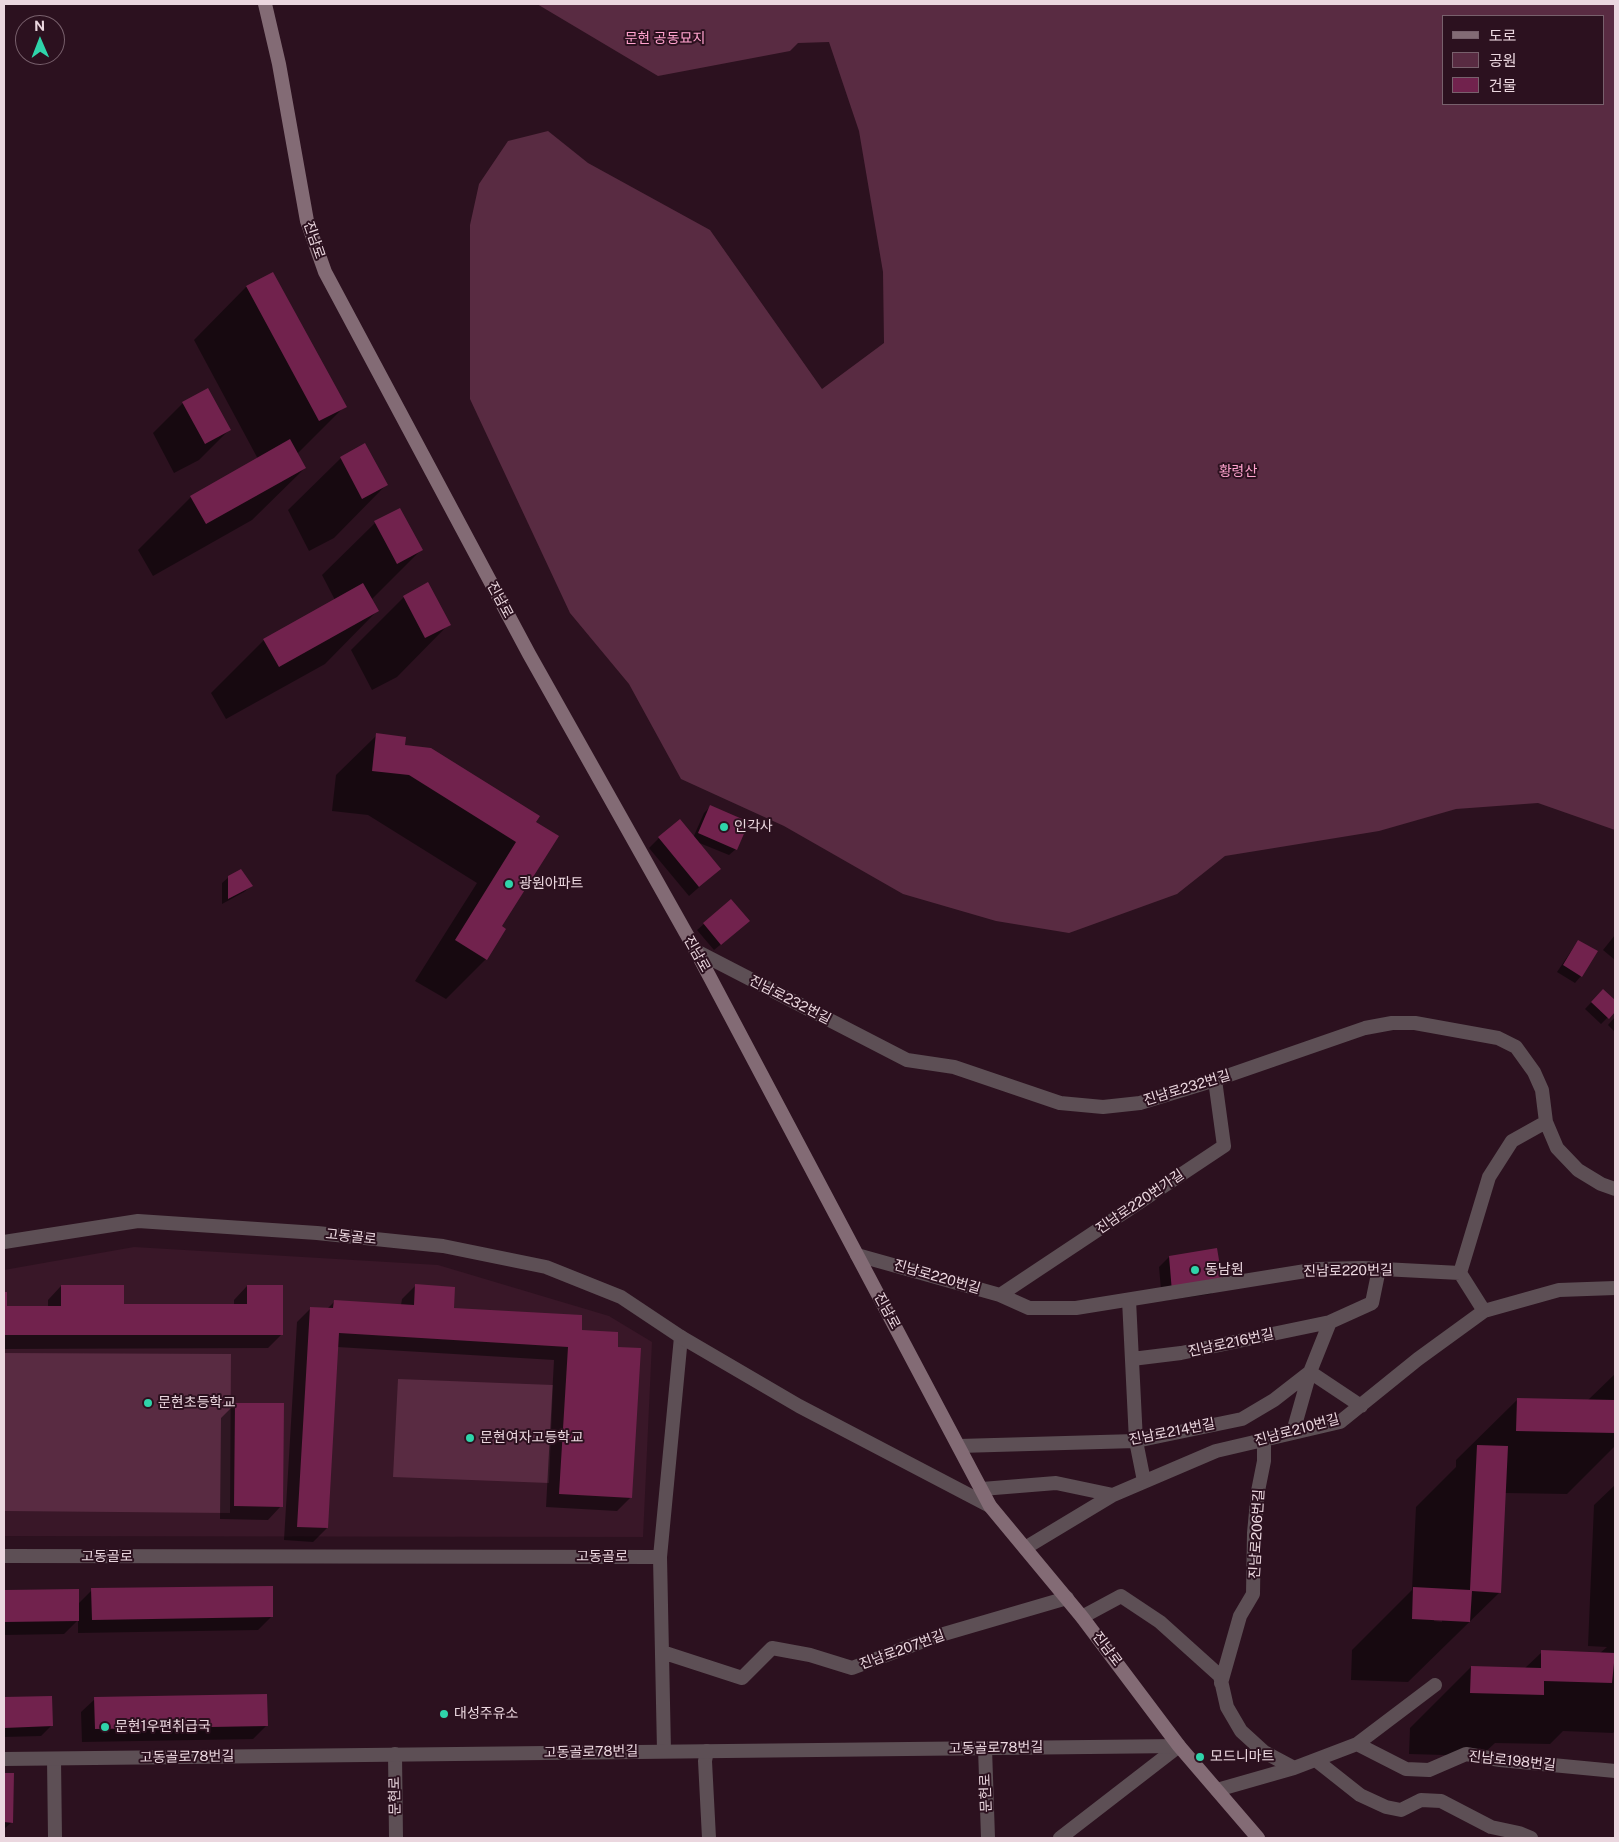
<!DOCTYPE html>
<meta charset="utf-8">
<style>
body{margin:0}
#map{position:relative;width:1619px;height:1842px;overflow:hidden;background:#2c111f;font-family:"Public Sans","Noto Sans KR",sans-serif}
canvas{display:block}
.frame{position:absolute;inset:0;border:5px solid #ebd7df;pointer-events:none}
.legend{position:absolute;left:1442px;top:15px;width:162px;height:90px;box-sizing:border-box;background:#2c111f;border:1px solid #78606c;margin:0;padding:6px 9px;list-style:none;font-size:15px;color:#ebd7df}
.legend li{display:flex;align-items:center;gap:10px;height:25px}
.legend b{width:25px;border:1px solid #78606c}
.north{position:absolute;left:15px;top:15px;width:50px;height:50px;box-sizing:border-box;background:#2c111f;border:1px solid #78606c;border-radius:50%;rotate:359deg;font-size:14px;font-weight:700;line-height:20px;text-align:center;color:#ebd7df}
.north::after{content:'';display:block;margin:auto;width:18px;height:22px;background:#2fd4aa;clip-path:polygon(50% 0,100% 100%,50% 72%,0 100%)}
</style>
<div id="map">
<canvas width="1619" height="1842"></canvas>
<div class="frame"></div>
<ul class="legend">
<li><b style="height:6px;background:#836b75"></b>도로</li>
<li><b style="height:14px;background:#592b42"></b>공원</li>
<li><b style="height:14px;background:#71224d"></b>건물</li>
</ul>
<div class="north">N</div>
</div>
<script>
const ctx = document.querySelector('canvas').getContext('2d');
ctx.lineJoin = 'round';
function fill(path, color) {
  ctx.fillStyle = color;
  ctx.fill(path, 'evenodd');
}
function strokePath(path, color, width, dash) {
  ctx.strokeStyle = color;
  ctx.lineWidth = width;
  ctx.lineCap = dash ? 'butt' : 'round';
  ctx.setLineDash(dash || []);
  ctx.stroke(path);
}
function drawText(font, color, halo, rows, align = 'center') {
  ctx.font = font + ' "Public Sans","Noto Sans KR",sans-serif';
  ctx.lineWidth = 4;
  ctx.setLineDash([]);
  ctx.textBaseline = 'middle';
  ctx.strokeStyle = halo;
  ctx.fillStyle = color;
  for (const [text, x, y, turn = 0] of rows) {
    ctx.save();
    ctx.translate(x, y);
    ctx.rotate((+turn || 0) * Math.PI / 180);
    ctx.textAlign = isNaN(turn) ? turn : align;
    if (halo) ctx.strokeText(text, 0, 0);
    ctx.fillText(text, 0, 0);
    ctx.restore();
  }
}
fill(new Path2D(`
 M134,1247L438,1265L609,1316L652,1342L643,1537L4,1536V1270Z`), '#391728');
fill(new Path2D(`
 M537,4H1615V830L1538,803L1456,809L1379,831L1225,856L1177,894L1069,933L996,921L903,894L784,826L681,779L629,684L570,613L470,399V225L479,184L508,141L548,131L588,163L710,230L822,389L884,343L883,272L859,131L829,42L798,43L790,51L658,76ZM1443,16H1603V104H1443Z
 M4,1353L231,1354L230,1513L4,1511Z
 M398,1379L553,1385L549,1483L393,1477Z`), '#592b42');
fill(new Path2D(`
 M273,273L345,406L297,454L305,468L252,520L153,576L138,550L191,497L258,459L194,340L246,287Z
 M183,403L229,430L199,460L174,473L153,433Z
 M341,458L386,485L334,538L309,551L288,510Z
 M375,523L421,550L371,600L377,611L325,664L226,719L211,693L264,640L335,600L322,575Z
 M404,597L449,624L397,677L372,690L351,650Z
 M377,735L534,823L501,927L486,959L446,999L415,981L477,883L368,815L332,811L336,775Z
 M710,807L736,849L729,855L697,842L720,869L689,896L649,848L659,838H693L704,813Z
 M229,877L251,886L244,892L222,904V883Z
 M704,924L742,927L714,950L697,930Z
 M1615,935V960L1603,950Z
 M1578,941L1581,976L1575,983L1557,972Z
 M1603,990L1615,1002V1010L1601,1024L1585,1009Z
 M1615,1017V1032L1608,1025Z
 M1169,1257L1222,1283L1211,1294L1162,1301L1159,1267Z
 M416,1285L453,1309L580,1331L616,1349L631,1497L617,1511L546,1507L554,1360L337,1347L327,1528L313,1542L284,1540L297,1322L311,1308L327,1309L334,1302L401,1305L402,1299Z
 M61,1286L123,1305H234V1300L247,1286L282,1334L268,1348L4,1349V1293H6V1308H48V1300Z
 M1615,1374V1446L1567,1494L1505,1493L1500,1592L1408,1682L1351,1680L1352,1650L1412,1590L1416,1507L1456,1467V1460L1518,1399L1588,1400ZM1434,1619H1442V1622L1434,1621Z
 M235,1404L281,1506L268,1520L220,1519L221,1418Z
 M1615,1465V1731L1613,1733L1563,1731L1550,1744L1495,1743L1481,1756L1409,1754L1410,1728L1471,1667L1524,1669L1542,1652L1600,1653L1607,1647L1588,1646L1594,1505L1615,1485Z
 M78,1590V1604L92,1590L272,1616L258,1630L78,1633V1620L64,1634L4,1635V1592Z
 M50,1697L51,1726L41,1736L4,1737V1698Z
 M95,1699L267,1725L253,1739L82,1742L81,1712Z
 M4,1774H12V1822L4,1829Z`), '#0007');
fill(new Path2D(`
 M273,272L347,407L319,421L246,286Z
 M208,388L231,430L205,444L182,402Z
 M290,439L306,468L206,524L190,496Z
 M365,443L388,485L362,499L340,457Z
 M400,508L423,550L397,564L374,521Z
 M428,582L451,625L425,638L403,596Z
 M363,583L379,611L279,667L263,639Z
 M376,733L406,737L405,745L431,748L540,816L536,822L559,836L502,926L506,929L487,960L455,940L516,842L409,775L372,771Z
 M710,805L749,822L737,850L698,833Z
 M680,819L721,869L699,887L658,837Z
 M241,869L253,886L228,899V876Z
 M731,899L750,921L721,945L703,923Z
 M1578,940L1598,951L1582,977L1563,965Z
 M1603,989L1615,1000V1012L1609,1019L1591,1002Z
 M1217,1248L1223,1284L1172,1292L1169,1256Z
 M415,1284L455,1287L454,1308L582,1315V1330L618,1332V1347L641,1348L632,1498L559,1494L568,1347L339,1333L328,1528L297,1527L310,1307L333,1308L334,1300L414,1305Z
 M61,1285H124V1304H247V1285H283V1335H4V1292H7V1306H61Z
 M1517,1398L1615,1400V1433L1516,1431Z
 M235,1403H284L283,1507L234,1506Z
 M1477,1445L1508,1446L1501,1593L1472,1591L1470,1622L1412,1619L1413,1587L1470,1590Z
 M273,1586V1617L92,1620L91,1588Z
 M79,1589V1621L4,1622V1590Z
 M1541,1650L1615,1653L1612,1683L1544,1681V1695L1470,1693L1471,1666L1541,1668Z
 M267,1694L268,1726L95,1729L94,1697Z
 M52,1696L53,1726L4,1728V1697Z
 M4,1773H14L13,1823L4,1822Z`), '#71224d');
strokePath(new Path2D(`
 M696,951L907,1060L954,1067L1060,1103L1103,1107L1140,1103L1215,1080L1365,1028L1392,1023H1415L1498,1038L1516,1047L1534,1072L1542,1090L1546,1122L1557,1148L1578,1170L1601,1184L1615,1189
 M857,1255L1000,1295L1029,1308H1076L1318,1269L1363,1268L1460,1273
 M1460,1273L1489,1177L1512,1141L1546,1122
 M1460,1273L1484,1311
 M1000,1295L1224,1146L1215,1080
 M1129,1300L1136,1441L1144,1481
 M1132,1359L1181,1353L1330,1322L1372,1303L1379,1269
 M1310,1372L1361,1406
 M1293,1432L1310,1372L1330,1322
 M959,1446L1136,1441L1242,1419L1274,1400L1310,1372
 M982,1489L1056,1483L1113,1495
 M1025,1548L1113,1495L1216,1451L1340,1422L1418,1359L1484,1311L1559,1290L1615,1288
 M4,1556L660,1557
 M1082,1617L1121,1596L1160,1622L1220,1676L1227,1707L1241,1731L1264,1752L1294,1768
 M662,1652L742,1678L772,1648L810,1655L852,1668L937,1636L1067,1598
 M1221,1683L1240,1616L1253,1594L1254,1533L1258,1491L1264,1461V1439
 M1357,1744L1406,1769L1429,1770L1466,1754L1500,1760L1615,1771
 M985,1748L988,1838
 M664,1751L660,1557L681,1337
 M707,1751L705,1761L709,1838
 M395,1754L396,1838
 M54,1759L55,1838
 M1317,1761L1360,1795L1386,1807L1401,1810L1421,1800L1441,1801L1491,1827L1519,1833L1531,1838
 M1217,1790L1294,1768L1357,1744L1435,1685
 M1060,1838L1179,1746`), '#5d4f55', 14);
strokePath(new Path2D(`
 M4,1242L138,1221L317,1233L443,1246L546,1267L621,1297L681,1337L799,1406L990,1506
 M4,1759L1179,1746`), '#5d4f55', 14);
strokePath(new Path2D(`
 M265,4L279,64L307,221L325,272L529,654L696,951L990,1506L1082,1617L1179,1746L1258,1838`), '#836b75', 14);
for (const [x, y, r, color] of [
 [724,827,5,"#2fd4aa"],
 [509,884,5,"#2fd4aa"],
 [1195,1270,5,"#2fd4aa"],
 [148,1403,5,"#2fd4aa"],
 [470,1438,5,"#2fd4aa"],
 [444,1714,5,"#2fd4aa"],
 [105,1727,5,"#2fd4aa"],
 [1200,1757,5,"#2fd4aa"]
]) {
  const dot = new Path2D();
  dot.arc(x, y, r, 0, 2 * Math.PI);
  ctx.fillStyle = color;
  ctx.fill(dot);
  strokePath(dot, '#2c111f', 2);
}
drawText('14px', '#ffa3ce', '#2c111f', [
 ["문현 공동묘지",665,39],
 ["황령산",1238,472]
]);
drawText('14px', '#ebd7df', '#2c111f', [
 ["진남로",314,240,71],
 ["진남로",500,600,62],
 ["진남로",697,954,61],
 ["진남로232번길",790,1000,27],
 ["진남로232번길",1187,1088,-17],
 ["진남로220번가길",1140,1202,-34],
 ["고동골로",351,1237,6],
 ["진남로220번길",1348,1271,-1],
 ["진남로220번길",937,1277,16],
 ["진남로",887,1311,62],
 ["진남로216번길",1231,1343,-12],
 ["진남로210번길",1297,1430,-15],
 ["진남로214번길",1172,1432,-11],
 ["진남로206번길",1257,1534,-87],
 ["고동골로",107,1557],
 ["고동골로",602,1557],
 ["진남로",1107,1649,53],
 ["진남로207번길",902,1650,-20],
 ["고동골로78번길",996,1748,-1],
 ["고동골로78번길",591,1752,-1],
 ["고동골로78번길",187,1757,-1],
 ["진남로198번길",1512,1761,6],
 ["문헌로",986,1793,-92],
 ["문현로",395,1796,-91]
]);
drawText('14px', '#ebd7df', '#2c111f', [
 ["인각사",734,827],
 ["광원아파트",519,884],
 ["동남원",1205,1270],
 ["문현초등학교",158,1403],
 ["문현여자고등학교",480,1438],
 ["대성주유소",454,1714],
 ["문현1우편취급국",115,1727],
 ["모드니마트",1210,1757]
], 'left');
</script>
